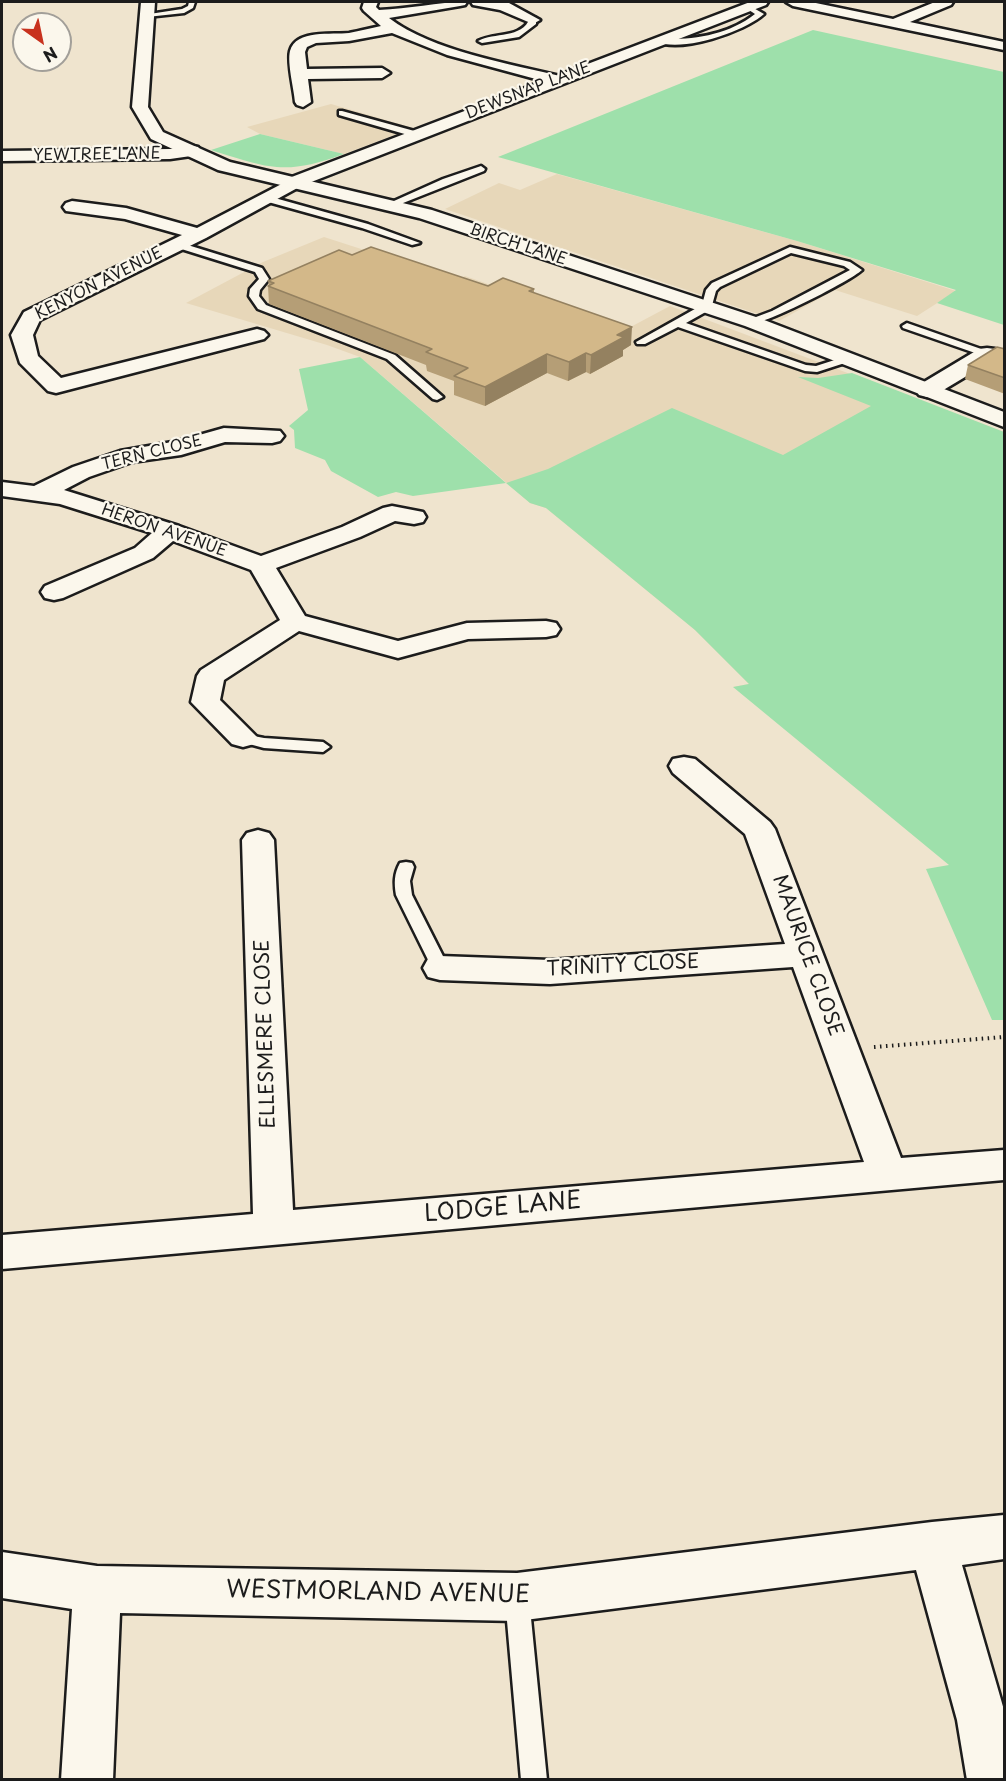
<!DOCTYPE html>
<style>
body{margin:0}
#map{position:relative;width:1006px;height:1781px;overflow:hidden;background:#efe4ce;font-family:"Playpen Sans",sans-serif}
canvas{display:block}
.frame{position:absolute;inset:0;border:3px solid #1c1c1c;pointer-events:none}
.north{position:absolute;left:12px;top:12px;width:60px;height:60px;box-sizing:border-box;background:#fbf7ec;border:2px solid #a29f99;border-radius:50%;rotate:147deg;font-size:16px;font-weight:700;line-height:24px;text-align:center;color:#1c1c1c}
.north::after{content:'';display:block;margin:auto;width:21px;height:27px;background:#c8321e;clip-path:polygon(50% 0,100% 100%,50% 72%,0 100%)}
</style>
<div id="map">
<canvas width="1006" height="1781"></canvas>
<div class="frame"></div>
<div class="north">N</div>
</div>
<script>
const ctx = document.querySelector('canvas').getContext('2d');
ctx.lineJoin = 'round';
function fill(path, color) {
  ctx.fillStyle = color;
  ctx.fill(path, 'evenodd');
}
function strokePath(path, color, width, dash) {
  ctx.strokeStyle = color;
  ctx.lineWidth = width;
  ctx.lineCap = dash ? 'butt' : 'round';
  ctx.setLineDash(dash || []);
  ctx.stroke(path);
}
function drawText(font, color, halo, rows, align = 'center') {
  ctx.font = font + ' "Playpen Sans",sans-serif';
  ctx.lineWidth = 4.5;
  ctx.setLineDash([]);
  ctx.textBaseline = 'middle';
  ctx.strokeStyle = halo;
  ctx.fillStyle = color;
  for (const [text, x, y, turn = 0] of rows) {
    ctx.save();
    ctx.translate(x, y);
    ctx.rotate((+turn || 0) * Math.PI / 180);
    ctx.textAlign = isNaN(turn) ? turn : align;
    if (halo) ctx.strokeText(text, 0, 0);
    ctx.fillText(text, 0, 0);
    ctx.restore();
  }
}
fill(new Path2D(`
 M331,104L413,128L344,154L260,134L247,127Z
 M557,174L797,241L956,291L917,316L835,290L779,321L445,209L499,183L520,190Z
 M324,237L457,280L465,276L623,331L670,306L1004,432V757L733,687L749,684L695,630L546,508L530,503L360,357L327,345L186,303L263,262Z`), '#e7d7b9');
fill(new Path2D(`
 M813,30L1004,72V325L937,303L956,290L797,241L498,157Z
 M260,134L344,154C285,176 268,168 211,150Z
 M360,357L506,483L548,469L672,408L783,455L871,406L798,377L818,378L852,373L1004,432V1020H992L926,869L949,865L733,687L749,684L695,630L546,508L530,503L506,483L413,496L396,492L378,497L331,471L325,460L295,448L294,430L289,426L308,410L299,369Z`), '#9ee0ab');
const service = new Path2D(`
 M189,2H195L193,8L184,13L147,17L143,15L182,9L188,6Z
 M746,6H750L764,14C746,31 679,54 656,41L660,39C694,40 728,35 755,14L746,8Z
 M530,18H536V24L519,37L482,43L478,41C494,32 522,39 530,18Z
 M342,111L418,132L419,134L415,137L339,115V111Z
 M481,166L485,169L484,171L393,207L385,205L443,179Z
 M264,195L368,224L420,243L412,245L362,228L261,200V196Z
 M178,242L262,268L269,279L260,290L259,296L266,305L395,355L443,397L437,400L433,399L387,359L258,309L249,296L250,289L259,279L255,272L175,247L173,245Z
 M790,247L850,262L862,270C850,281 763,326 748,324V320L772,311L850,270L844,266L791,253L720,287L716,291L711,309L686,323L806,365L816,366L847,356L852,359L851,361L817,372L805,371L678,327L645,344H637L636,342L702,305L706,290L712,283Z
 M907,323L1004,357V363L903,328L902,326Z
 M243,734L264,738L323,742L330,747L323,752L264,748L238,741L236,738L238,735Z
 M406,862L412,863L414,867L410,881L412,895L449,968L446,972H434L396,895C394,883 394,874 400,863Z
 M517,1586L526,1590L529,1598L547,1780H521L505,1598L508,1590Z`);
const minor = new Path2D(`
 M364,2H378L376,7L379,10C409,9 437,2 467,2L465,5L460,6L389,18C432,51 511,64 564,77L566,80L558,85L447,55L392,33L349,41L316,43L307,47L305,52L307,69L382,68L390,73L382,78L308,79L311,102L303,107L297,105L295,102C294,89 287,63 290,51C296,29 332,35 349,33C360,31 371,28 381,26L364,11L362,8Z
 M471,2L509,3L540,20L533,24L500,10L473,5Z
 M786,2H811L893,19L935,2H953L951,5L910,22L1004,42V50L793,6Z
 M295,177L301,178L304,182L301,186L206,238L40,320L33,335L38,356L61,378L257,329L264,331L268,335L264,339L56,393L48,391L20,363L11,335L24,312L182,235L125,219L66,211L63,207L66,203L72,201L126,208L197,228Z
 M987,348L995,349L998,354L995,359L935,395L927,397L919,395L916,390L919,385L979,349Z
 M224,428L280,431L284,436L280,441L272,443L225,442L181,455L132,462L89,477L64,490L179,526L261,556L342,527L383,508L392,506L423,512L426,517L423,522L414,524L395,521L360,537L276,568L305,616L398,641L467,623L546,621L556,623L560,629L556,635L546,637L468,639L398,658L299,631L224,680L220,700L258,738L254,744L243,747L232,744L191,702L197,676L201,670L280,620L251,570L173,541L153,558L63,598L54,600L45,598L41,592L45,586L135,548L152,533L60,504L2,496V482L34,486L73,467L120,451L178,441Z
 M684,757L695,759L770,822L775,829L901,1158L1004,1150V1180L2,1269V1235L253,1214L242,840L247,833L258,830L269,833L274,840L293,1210L864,1162L793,967L550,984L440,980L428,977L423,968L428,959L440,956L550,960L785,944L745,834L673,773L669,766L673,759Z
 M1004,1515V1559L962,1565L1004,1710V1780H967L957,1720L916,1570L517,1621L120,1613L113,1780H61L72,1609L2,1598V1552L97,1566L517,1573L932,1522Z`);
const tertiary = new Path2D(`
 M750,2H768L766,5L301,186H289L286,182L289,178Z
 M192,146L198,147L201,151L198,155L170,159L2,161V151L170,149Z`);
const secondary = new Path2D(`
 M141,2H155L148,107L163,132L230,162L432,210L759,318L1004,412V427L745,326L419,218L218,170L151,139L132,107Z`);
strokePath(service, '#1c1c1c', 5);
strokePath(minor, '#1c1c1c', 5);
strokePath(tertiary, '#1c1c1c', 5);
strokePath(secondary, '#1c1c1c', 5);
strokePath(new Path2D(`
 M874,1047L1004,1037`), '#1c1c1c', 4, [1.5, 4.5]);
fill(service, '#fbf7ec');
fill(minor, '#fbf7ec');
fill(tertiary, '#fbf7ec');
fill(secondary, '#fbf7ec');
fill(new Path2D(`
 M352,255L488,286L534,289V293L631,345L623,350V356L590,374L586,372L568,381L547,373L485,406L454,395V381L427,371L426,365L269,304L268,286L269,285L268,281Z
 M1005,343V394L965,379L968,365L1003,349Z`), '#b59e76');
fill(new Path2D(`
 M632,327L631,345L623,350V356L590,374L591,355L617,335Z
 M586,353V372L568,381L569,362Z
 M547,354V373L485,406V387Z`), '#948160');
const building = new Path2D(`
 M371,247L488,286L503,278L534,289L529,291L632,327L617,335L624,337L591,355L586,353L569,362L547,354L485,387L454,376L468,368L426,352L432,349L268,286L274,283L268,281L339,250L352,255Z
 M997,347L1005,349V378L968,365Z`);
fill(building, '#d3b889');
strokePath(building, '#948160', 1.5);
drawText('16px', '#1c1c1c', '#fbf7ec', [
 ["DEWSNAP LANE",528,91,-21],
 ["YEWTREE LANE",97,155,-1],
 ["BIRCH LANE",518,245,18],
 ["KENYON AVENUE",99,284,-27],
 ["TERN CLOSE",152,453,-14],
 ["HERON AVENUE",164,531,19]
]);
drawText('20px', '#1c1c1c', '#fbf7ec', [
 ["MAURICE CLOSE",807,956,70],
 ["TRINITY CLOSE",623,966,-3],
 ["ELLESMERE CLOSE",266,1034,-92]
]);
drawText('24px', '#1c1c1c', '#fbf7ec', [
 ["LODGE LANE",503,1208,-5],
 ["WESTMORLAND AVENUE",378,1593,1]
]);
</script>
